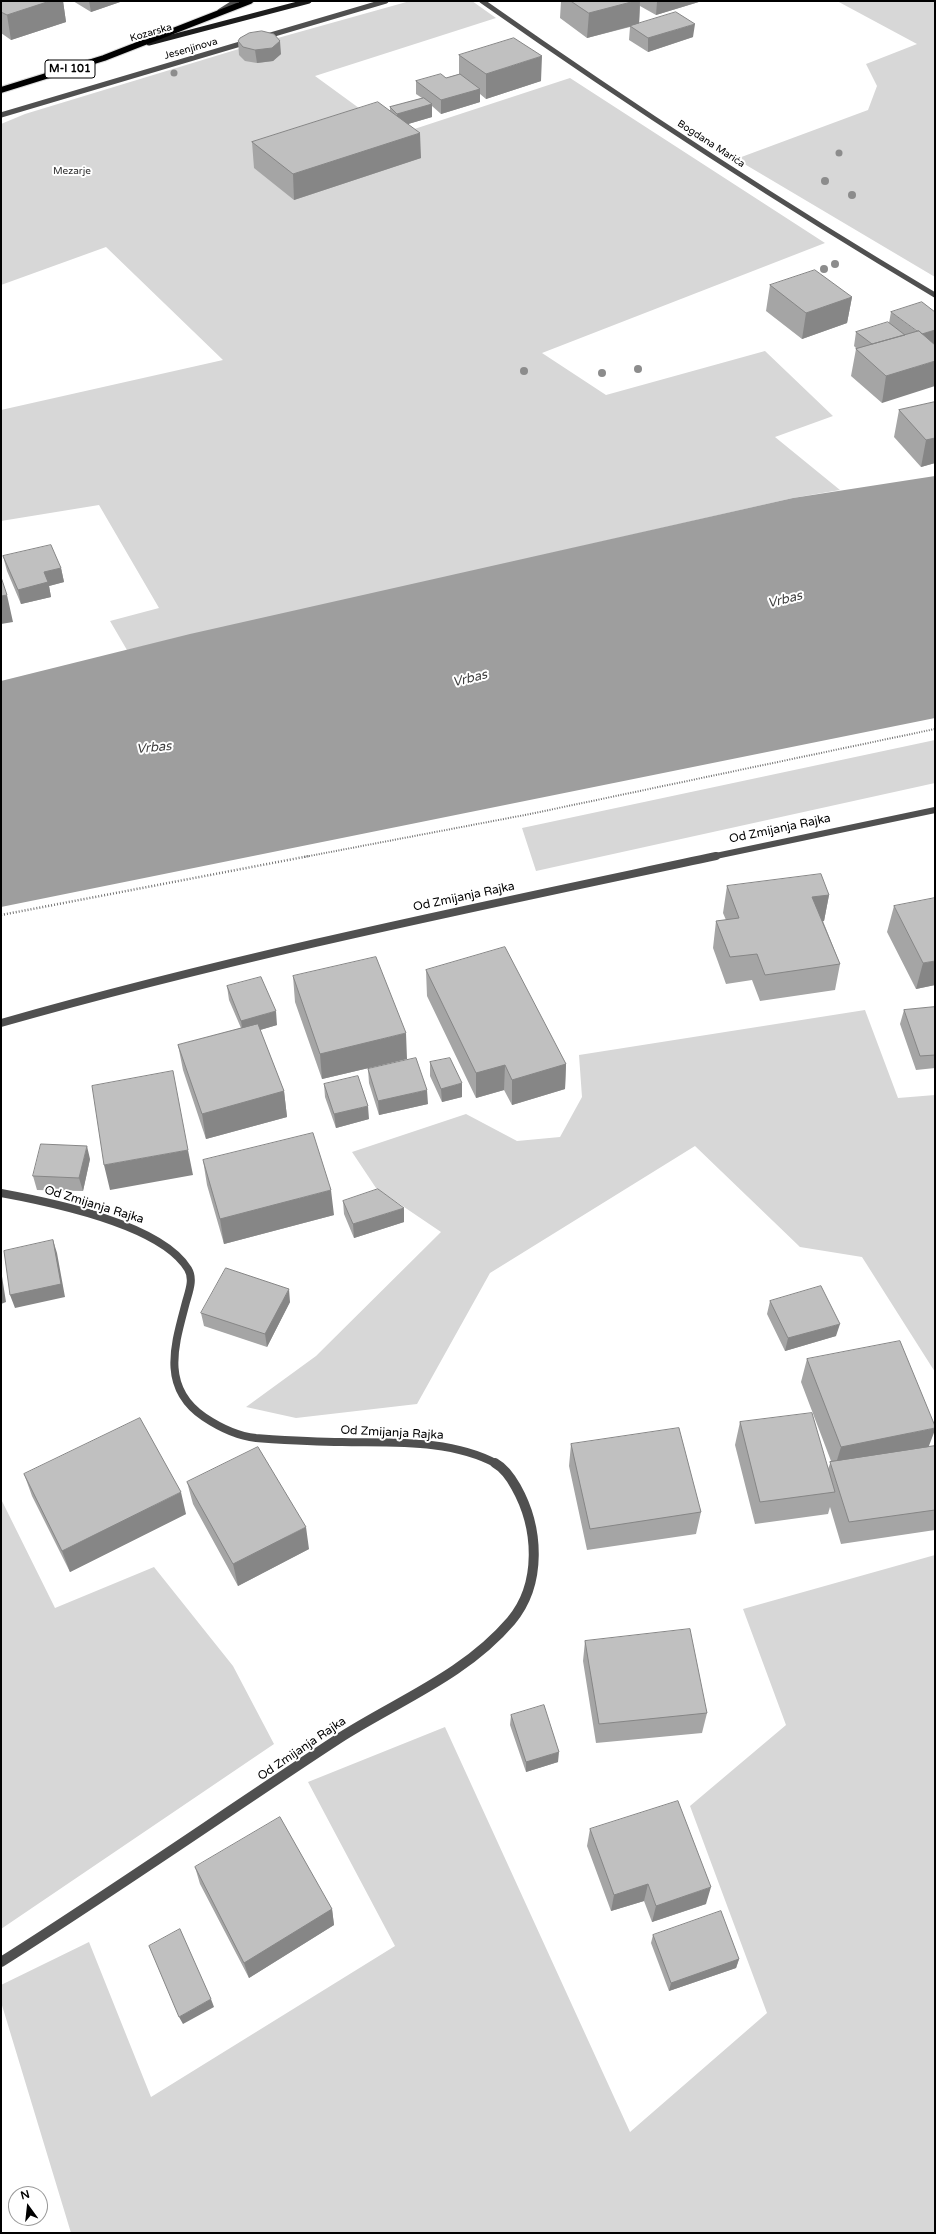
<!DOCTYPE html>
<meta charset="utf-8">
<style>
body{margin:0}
#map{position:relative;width:936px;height:2234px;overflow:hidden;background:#fff;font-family:"Varela Round",sans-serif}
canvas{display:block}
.frame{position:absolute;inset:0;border:2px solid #000;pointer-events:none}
.north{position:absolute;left:8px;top:2186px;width:40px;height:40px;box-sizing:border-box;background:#fff;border:1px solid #999;border-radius:50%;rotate:345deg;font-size:11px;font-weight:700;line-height:16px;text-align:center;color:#000}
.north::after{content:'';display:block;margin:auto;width:14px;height:18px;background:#000;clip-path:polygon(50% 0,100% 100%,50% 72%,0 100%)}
</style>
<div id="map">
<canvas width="936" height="2234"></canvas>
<div class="frame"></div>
<div class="north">N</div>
</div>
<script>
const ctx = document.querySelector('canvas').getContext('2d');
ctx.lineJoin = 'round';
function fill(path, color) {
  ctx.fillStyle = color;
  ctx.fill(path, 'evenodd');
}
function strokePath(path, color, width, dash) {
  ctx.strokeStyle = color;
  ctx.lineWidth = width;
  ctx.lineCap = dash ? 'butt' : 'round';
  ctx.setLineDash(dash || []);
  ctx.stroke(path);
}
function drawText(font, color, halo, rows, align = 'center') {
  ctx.font = font + ' "Varela Round",sans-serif';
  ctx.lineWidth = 4;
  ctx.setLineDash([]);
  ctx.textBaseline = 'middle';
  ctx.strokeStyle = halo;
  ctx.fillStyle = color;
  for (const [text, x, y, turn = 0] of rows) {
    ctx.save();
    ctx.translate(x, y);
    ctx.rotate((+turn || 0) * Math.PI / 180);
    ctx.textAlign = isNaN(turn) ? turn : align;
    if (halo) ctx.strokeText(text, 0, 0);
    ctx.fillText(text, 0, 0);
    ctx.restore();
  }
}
fill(new Path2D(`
 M410,1H472L496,18L315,76L396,135L570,78L825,243L542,353L606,395L765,351L833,416L775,437L840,490L793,498L127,650L110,621L159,608L99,505L1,521V410L223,360L106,247L1,285V124L25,114L242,48Z
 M837,1H935V277L736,159L868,110L877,86L866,64L917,44Z
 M935,740V783L536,871L522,828Z
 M865,1010L898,1098L935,1095V1372L862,1257L800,1247L695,1146L490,1273L417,1404L296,1418L246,1407L316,1356L441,1232L376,1188L352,1152L466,1114L517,1141L560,1137L582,1097L579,1055Z
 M1,1499L55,1608L154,1567L233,1666L274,1744L1,1929Z
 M935,1555V2233H71L1,2002V1985L89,1942L151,2097L395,1946L308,1782L445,1727L630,2132L767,2013L690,1806L786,1725L743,1609Z`), '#d7d7d7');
fill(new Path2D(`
 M935,476V718L1,907V681L190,634L793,498Z`), '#9e9e9e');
const primary = new Path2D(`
 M1,90L104,58L250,1`);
strokePath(primary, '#dbdbdb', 8);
strokePath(new Path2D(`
 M304,857L530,814L935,729`), '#727272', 2, [1, 1.5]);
strokePath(new Path2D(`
 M1,915L309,856`), '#727272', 2.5, [1, 2]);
strokePath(new Path2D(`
 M482,1C630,105 780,203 935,295
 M220,11L236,1
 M264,37L386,1
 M1,115L247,42`), '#505050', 5);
strokePath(new Path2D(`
 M1,1193C50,1202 161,1224 188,1269C194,1279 189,1291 186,1302C175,1344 160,1387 204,1417C219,1427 237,1436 256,1438C285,1440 313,1442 342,1442C393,1443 451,1439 497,1464`), '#505050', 8);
strokePath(new Path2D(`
 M1,1962C115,1890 225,1813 338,1739C397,1701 464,1676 511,1621C542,1584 539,1528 516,1487C511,1478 504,1468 495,1463`), '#505050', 10);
strokePath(new Path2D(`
 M711,857L935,810`), '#505050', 6);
strokePath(new Path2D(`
 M1,1023C236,956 477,907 716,856`), '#505050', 8);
strokePath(new Path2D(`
 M149,43L309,1`), '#1d1d1d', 5);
strokePath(primary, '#000', 6);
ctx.fillStyle = '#8c8c8c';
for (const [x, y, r] of [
 [174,73,3.5],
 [839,153,3.5],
 [825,181,4],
 [852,195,4],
 [835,264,4],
 [824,269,4],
 [638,369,4],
 [524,371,4],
 [602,373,4]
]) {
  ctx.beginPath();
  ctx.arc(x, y, r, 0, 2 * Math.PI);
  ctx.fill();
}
fill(new Path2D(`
 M1,1H63L66,22L11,40L1,33Z
 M73,1H123L91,12Z
 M561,1H702L656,15L640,6L639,24L693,37L648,52L629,40L630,27L587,38L560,18Z
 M238,41L281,54L273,61L257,63L245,61L239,55Z
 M459,55L541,81L486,99L480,94V102L441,114L432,106V117L408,124L421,158L294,200L254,168L252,142L390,111V107L422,98L416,94V81L446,78L459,74Z
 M770,285L852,297L847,323L802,339L766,311Z
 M891,312L934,344L882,403L851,376L856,349H857L854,346L856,332L889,323Z
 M935,402V463L921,467L894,437L899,410Z
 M3,556L61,568L64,582L49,586L51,597L21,604L7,571Z
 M727,886L829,895L824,921H823L840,964L835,990L760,1001L752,980L726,984L713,948L716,921L726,920L723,913Z
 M894,906L935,985L916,989L887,932Z
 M426,970L566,1064L565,1089L512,1105L504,1090L476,1098L427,996Z
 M293,976L407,1059L322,1079L295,1002Z
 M227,986L277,1025L260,1030L284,1091L287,1117L206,1139L183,1070L178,1045L241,1028L229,1000Z
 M935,1007V1068L916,1070L900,1024L904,1010Z
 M430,1062L462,1097L442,1102L430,1076Z
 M368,1069L428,1104L379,1115L369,1083Z
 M324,1084L369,1119L336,1128L325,1097Z
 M90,1159L83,1191L37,1190L33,1176Z
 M203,1160L334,1215L224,1244L207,1185Z
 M343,1201L404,1222L354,1238L344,1214Z
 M770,1301L836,1336L785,1351L767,1314Z
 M290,1302L267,1347L204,1326L201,1313Z
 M807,1359L929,1447L935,1446V1530L841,1544L830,1507L828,1514L755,1524L735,1445L740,1422L828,1469L831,1461L801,1382Z
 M571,1444L701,1512L696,1534L587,1550L569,1466Z
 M24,1474L186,1514L70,1572L32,1496Z
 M187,1482L309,1549L238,1586L193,1504Z
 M585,1641L707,1713L702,1733L596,1743L583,1661Z
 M511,1715L558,1762L526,1772L510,1725Z
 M590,1829L706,1904L652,1922L644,1901L611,1911L587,1846Z
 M195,1867L332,1909L334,1925L249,1978L200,1884Z
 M653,1935L739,1959L736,1968L669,1991L651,1943Z`), '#a5a5a5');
fill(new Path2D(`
 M50,1H63L66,22L11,40L7,15Z
 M89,1H123L91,12Z
 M635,1H640L639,24L587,38L589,13Z
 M661,1H702L656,15L657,2Z
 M695,24L693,37L648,52V38Z
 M280,41L281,54L273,61L257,63L255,50Z
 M542,56L541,81L486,99V74Z
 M480,89V102L441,114V100Z
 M432,104V117L398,127L397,114Z
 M420,133L421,158L294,200L293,174Z
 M852,297L847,323L802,339L806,313Z
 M935,330V343L918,349L921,334Z
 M935,361V386L882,403L886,376Z
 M935,438V463L921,467L926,440Z
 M61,568L64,582L49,586L51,597L21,604L18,590L44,572Z
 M7,595L13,622L1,624V596Z
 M829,895L824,921L807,924L812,897Z
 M935,961V985L916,989L923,963Z
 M276,1011L277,1025L243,1035L241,1021Z
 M406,1033L407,1059L322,1079L320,1054Z
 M566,1064L565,1089L512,1105V1080Z
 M505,1065L504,1090L476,1098V1073Z
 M462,1083V1097L442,1102L441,1089Z
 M427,1090L428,1104L379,1115L378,1101Z
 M284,1091L287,1117L206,1139L202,1114Z
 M368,1106L369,1119L336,1128L334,1114Z
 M87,1146L90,1159L83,1191L79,1178Z
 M188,1150L193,1175L110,1190L104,1165Z
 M331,1190L334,1215L224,1244L220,1219Z
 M404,1208V1222L354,1238L353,1224Z
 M53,1240L57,1253L65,1297L15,1308L10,1295Z
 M1,1270L6,1302L1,1304Z
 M289,1289L290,1302L267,1347L265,1334Z
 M840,1324L836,1336L785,1351L788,1338Z
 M935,1428V1430L927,1451L834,1470L841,1447Z
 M181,1492L186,1514L70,1572L62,1551Z
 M306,1527L309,1549L238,1586L233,1564Z
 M559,1752L558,1762L526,1772V1762Z
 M648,1884L644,1901L611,1911L614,1895Z
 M711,1887L706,1904L652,1922L656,1906Z
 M332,1909L334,1925L249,1978L244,1963Z
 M739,1959L736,1968L669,1991L671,1983Z
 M211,1999L214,2007L183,2024L179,2017Z`), '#868686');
const building = new Path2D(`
 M1,1H50L7,15L1,12Z
 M571,1H635L589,13Z
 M676,12L695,24L648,38L630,26Z
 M262,31L274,34L280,41L272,48L255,50L243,47L238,41L240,38L249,33Z
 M514,38L542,56L486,74L459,55Z
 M441,74L446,78L460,74L480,89L441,100L416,81Z
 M424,98L432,104L397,114L390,107Z
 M378,102L420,133L293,174L252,142Z
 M815,270L852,297L806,313L770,285Z
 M922,302L935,312V330L922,334L919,331H917L891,312Z
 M888,322L905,335L872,344L856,332Z
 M919,331L935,345V361L886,376L856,349Z
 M935,402V438L926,440L899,410Z
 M51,545L61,568L44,572L48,582L18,590L3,556Z
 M1,577L7,595L1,596Z
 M821,874L829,895L812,897L840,964L765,975L757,954L730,957L716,921L739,918L727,886Z
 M935,898V961L923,963L894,906Z
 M505,947L566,1064L512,1080L505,1065L476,1073L426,970Z
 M376,957L406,1033L320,1054L293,976Z
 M261,977L276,1011L241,1021L227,986Z
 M935,1007V1055L920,1056L904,1010Z
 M258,1024L284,1091L202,1114L178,1045Z
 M416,1058L427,1090L378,1101L368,1069Z
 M450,1058L462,1083L441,1089L430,1062Z
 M173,1071L188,1150L104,1165L92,1086Z
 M358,1076L368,1106L334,1114L324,1084Z
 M313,1133L331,1190L220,1219L203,1160Z
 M41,1144L87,1146L79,1178L33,1176Z
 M378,1189L404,1208L353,1224L343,1201Z
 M53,1240L61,1284L10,1295L4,1251Z
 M226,1268L289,1289L265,1334L201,1313Z
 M821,1286L840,1324L788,1338L770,1301Z
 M900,1341L935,1426V1428L841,1447L807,1359Z
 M812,1413L835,1492L760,1502L740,1422Z
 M140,1418L181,1492L62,1551L24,1474Z
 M679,1428L701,1512L590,1529L571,1444Z
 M935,1446V1510L849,1522L830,1462Z
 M258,1447L306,1527L233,1564L187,1482Z
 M690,1629L707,1713L599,1724L585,1641Z
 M544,1705L559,1752L526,1762L511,1715Z
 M678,1801L711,1887L656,1906L648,1884L614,1895L590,1829Z
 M280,1817L332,1909L244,1963L195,1867Z
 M721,1911L739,1959L671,1983L653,1935Z
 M180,1929L211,1999L179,2017L149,1946Z`);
fill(building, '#c0c0c0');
strokePath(building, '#868686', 1);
drawText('10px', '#000', '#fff', [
 ["Kozarska",151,33,-16],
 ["Jesenjinova",191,49,-16],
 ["Bogdana Marića",711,144,33]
]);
drawText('10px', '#2e2e2e', '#fff', [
 ["Mezarje",72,171]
]);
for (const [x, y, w] of [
 [70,69,50]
]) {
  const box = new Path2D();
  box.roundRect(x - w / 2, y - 9, w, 18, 3);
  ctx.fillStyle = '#fff';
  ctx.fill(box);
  strokePath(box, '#000', 1);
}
drawText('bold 11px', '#000', null, [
 ["M-I 101",70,69]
]);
drawText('12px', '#000', '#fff', [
 ["Od Zmijanja Rajka",780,829,-12],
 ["Od Zmijanja Rajka",464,897,-12],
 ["Od Zmijanja Rajka",94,1205,17],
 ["Od Zmijanja Rajka",392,1433,3],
 ["Od Zmijanja Rajka",302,1749,-34]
]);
drawText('italic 13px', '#3f3f3f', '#fff', [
 ["Vrbas",785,600,-14],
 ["Vrbas",470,679,-14],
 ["Vrbas",154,748,-5]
]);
</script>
